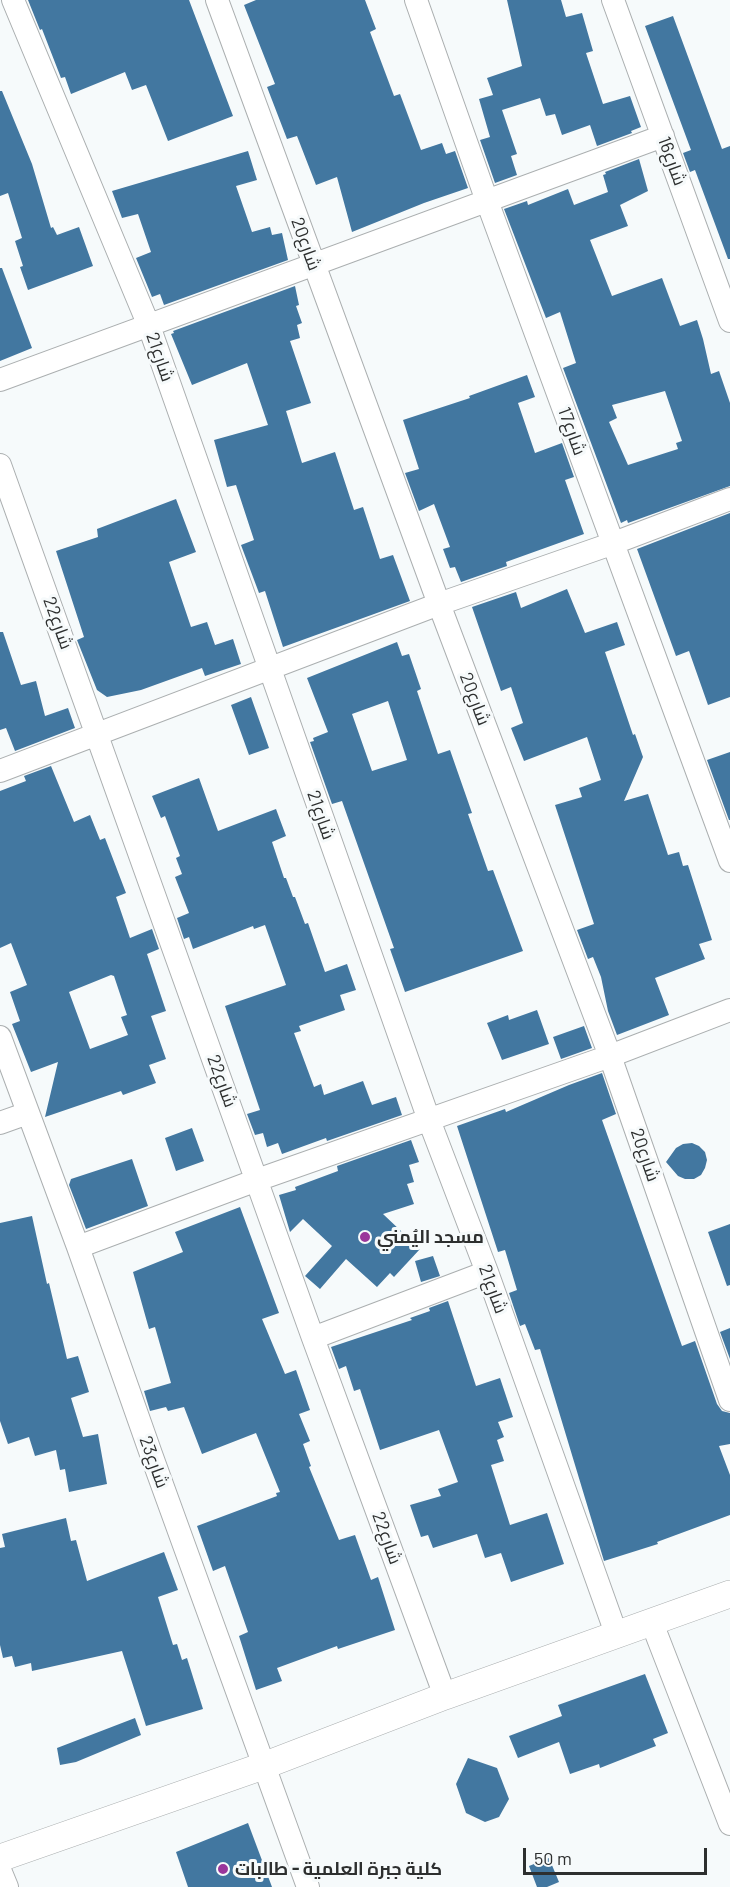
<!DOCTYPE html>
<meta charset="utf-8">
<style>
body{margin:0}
#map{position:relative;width:730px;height:1887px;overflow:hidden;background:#f6fafb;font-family:Barlow,sans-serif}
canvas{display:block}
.scale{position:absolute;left:523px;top:1848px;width:184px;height:27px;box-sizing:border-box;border:3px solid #2d2f2f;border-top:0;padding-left:8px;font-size:18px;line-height:21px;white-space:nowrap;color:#2d2f2f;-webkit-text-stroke:4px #f6fafb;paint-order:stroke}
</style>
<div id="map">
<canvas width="730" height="1887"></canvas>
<div class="scale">50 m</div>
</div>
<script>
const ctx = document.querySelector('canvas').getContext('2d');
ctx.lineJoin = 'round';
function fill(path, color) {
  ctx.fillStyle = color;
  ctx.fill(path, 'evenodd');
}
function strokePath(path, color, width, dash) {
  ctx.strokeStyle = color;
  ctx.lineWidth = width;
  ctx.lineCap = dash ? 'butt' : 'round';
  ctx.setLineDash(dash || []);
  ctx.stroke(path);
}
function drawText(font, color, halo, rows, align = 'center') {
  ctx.font = font + ' Barlow,Cairo,sans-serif';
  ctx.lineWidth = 6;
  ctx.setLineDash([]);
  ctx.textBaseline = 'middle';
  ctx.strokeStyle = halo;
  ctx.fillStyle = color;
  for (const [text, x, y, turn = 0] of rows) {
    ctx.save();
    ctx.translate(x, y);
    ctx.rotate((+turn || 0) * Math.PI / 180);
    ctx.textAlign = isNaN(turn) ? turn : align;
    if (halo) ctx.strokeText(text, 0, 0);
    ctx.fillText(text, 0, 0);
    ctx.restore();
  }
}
fill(new Path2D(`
 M28,0H189L233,116L168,141L146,85L132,90L125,72L71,94L65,77L61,78L42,29L40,30Z
 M256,0H365L376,29L370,32L394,96L400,94L421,150L442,143L446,154L455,151L468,188L424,203L352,232L337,177L316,185L297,136L287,139L267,87L275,84L244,5Z
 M507,0H561L566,17L582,13L593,51L586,53L603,104L630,96L641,127L631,131L632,133L597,146L590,125L562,135L555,114L546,116L540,98L502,110L517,154L511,156L517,175L495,183L480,140L490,137L479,99L493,95L487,78L522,66Z
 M673,16L722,149L730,146V259H728L695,170L690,172L683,153L691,150L645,26Z
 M0,91H2L32,164L51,228L53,227L57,235L79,227L93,266L28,290L20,267L23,266L15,241L22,238L8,193L0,196Z
 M248,151L257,180L236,186L252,232L270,227L272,235L282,233L288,260L164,305L160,294L152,297L136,258L151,252L138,214L122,218L112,191Z
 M639,159L648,191L620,205L628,226L590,240L612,296L662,278L680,326L697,320L703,339L711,374L719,371L730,403V486L628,523L627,520L621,523L563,368L576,363L560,312L546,318L504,209L527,201L528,205L568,189L574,205L608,192L603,175L606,174L605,172ZM665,391L682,441L676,443L678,449L628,465L609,422L617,418L612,405Z
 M0,268H2L32,348L0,361Z
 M295,286L299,305L296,306L302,323L297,325L300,338L290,341L311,403L286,411L302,463L335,452L354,510L363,507L380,559L393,555L410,601L283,647L265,591L259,593L241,545L254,540L236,485L227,487L214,440L268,425L247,363L192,385L171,334L174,333L173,331Z
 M527,375L535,397L518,403L535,453L562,443L574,477L565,480L584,534L506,562L507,566L461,582L455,567L450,568L443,549L450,547L434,504L419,511L405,473L419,469L403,420L470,398L469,396Z
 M176,499L196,552L169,562L191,627L207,622L215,645L233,639L241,664L205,676L202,668L141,690L107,697L97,690L77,640L84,637L56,551L98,537L97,529Z
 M730,513V697L708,705L689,651L676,656L637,549Z
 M567,589L585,633L617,622L625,645L605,652L633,735L635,734L643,757L624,801L648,794L668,855L679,852L683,866L688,865L712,940L699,944L705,959L655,978L669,1015L617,1035L608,1011L601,977L593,957L588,959L577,930L594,924L555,805L582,797L579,788L601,780L587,737L524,761L511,728L523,723L511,687L501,691L472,607L516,592L521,608Z
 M0,632H3L21,685L36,681L45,716L68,708L75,728L15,751L6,728L0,730Z
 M397,642L402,656L409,654L421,689L417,691L438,754L450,750L472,813L468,814L488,871L493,870L523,951L405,992L390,949L394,948L342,801L332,804L310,742L314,741L313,738L328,732L307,678ZM388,701L407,760L372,771L352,714Z
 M251,697L269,748L249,755L231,705Z
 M730,752V820H729L707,760Z
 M51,766L74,822L90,815L100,840L105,838L126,893L116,897L130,938L152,929L159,949L147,954L166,1011L151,1016L166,1059L149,1065L156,1083L123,1095L121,1091L45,1117L58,1062L31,1072L12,1024L20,1021L10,992L27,985L11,943L0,948V791L26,781L24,776ZM111,975L114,976L127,1015L121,1017L128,1035L90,1049L69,992Z
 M199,778L218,831L276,809L286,836L272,842L284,878H286L293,897H295L305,924L308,923L325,972L347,964L356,990L340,995L345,1010L299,1026L301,1031L294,1033L314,1087L321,1084L324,1095L363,1081L372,1105L396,1097L402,1115L327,1141L326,1138L282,1154L278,1143L267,1147L263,1133L255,1135L247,1114L260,1110L225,1006L286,985L265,925L254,929L253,926L193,949L189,937L184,939L177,918L189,913L175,877L182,874L176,858L180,856L165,816L161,818L152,796Z
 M537,1010L549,1044L502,1060L487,1023L508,1015L509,1020Z
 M584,1026L592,1048L561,1059L553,1037Z
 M602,1073L616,1114L602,1120L682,1346L695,1341L717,1404L722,1411L730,1413V1444L719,1446L730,1475V1515L657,1542L658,1544L604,1561L540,1349L535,1350L525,1324L520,1326L509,1293L517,1290L505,1250L498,1252L457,1126L505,1109L506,1112L569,1085Z
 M192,1128L204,1161L176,1171L165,1138Z
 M411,1140L419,1162L409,1165L414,1182L407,1184L414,1204L383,1214L420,1249L394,1277L390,1273L377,1287L346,1259L320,1289L305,1276L332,1246L303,1219L290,1232L279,1195L296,1190L295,1187L338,1171L337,1166Z
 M692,1143L699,1146L705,1152L707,1160L705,1168L701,1175L694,1179H685L678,1176L666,1162L676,1148L683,1144Z
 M132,1159L148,1206L86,1229L69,1185L71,1179Z
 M240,1207L279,1313L262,1319L285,1374L296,1370L310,1410L299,1414L310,1441L303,1444L311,1466L309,1467L339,1540L355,1535L371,1580L378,1577L395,1630L338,1649L337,1646L277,1668L282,1681L256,1690L239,1636L248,1632L225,1566L213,1571L197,1526L277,1496L276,1493L280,1492L256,1433L202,1454L184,1407L168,1411L166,1407L150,1411L144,1391L171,1383L155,1327L149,1329L133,1272L183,1252L175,1232Z
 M32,1216L47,1284L49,1283L67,1359L78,1356L89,1392L71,1398L83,1437L98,1434L107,1484L69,1492L65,1469L60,1470L56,1450L35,1456L29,1437L8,1444L0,1421V1223Z
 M730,1224V1285L727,1286L708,1232Z
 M433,1256L440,1276L421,1282L415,1261Z
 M448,1301L476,1386L500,1378L513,1417L498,1422L504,1437L497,1440L504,1461L491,1465L510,1525L547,1513L564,1564L511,1582L501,1553L485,1558L477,1534L433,1548L428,1535L421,1537L410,1505L441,1496L438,1489L458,1482L439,1430L380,1450L360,1389L354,1391L346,1366L339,1369L331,1347L412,1320L410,1318L430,1311L429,1308Z
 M730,1328V1359L720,1332Z
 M66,1518L71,1541L76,1540L87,1581L164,1552L178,1590L158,1597L173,1645L177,1644L182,1660L187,1658L203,1709L146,1726L122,1651L32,1671L31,1663L15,1667L12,1656L3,1658L0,1645V1548L5,1547L2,1534Z
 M645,1674L668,1733L653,1739L656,1746L600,1768L599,1764L570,1774L559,1742L518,1758L509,1736L562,1716L558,1705Z
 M135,1718L141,1735L76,1762L60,1765L57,1748Z
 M468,1758L497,1768L509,1799L499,1817L485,1822L466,1813L456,1784Z
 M248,1823L272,1887H188L176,1852Z
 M549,1858L559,1882L547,1887H537L529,1866Z`), '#4277a0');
const minor = new Path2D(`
 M13,0L149,326L429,1120L487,1272L617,1636
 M217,0L439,604L610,1056L730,1400
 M416,0L487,201L730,861
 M613,0L730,321
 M0,380L663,136
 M0,465L313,1338L445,1696
 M0,771L439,604L614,543L730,499
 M0,1037L78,1247L151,1454L308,1887
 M0,1123L28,1113
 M78,1247L257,1180L610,1056L730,1010
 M313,1338L487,1272
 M652,1623L730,1824
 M0,1870L7,1887`);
const tertiary = new Path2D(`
 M0,1858L263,1766L445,1696L730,1594`);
strokePath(minor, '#abafb0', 24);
strokePath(tertiary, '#abafb0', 28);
strokePath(minor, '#fff', 22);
strokePath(tertiary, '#fff', 27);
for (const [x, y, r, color] of [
 [365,1237,6,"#9a369b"],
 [223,1869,6,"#9a369b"]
]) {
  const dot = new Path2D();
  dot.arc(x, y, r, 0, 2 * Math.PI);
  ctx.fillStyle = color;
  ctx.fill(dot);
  strokePath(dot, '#f6fafb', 2);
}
drawText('18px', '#2d2f2f', '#f6fafb', [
 ["شارع16",672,161,70],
 ["شارع20",306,244,70],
 ["شارع21",160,357,71],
 ["شارع17",572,431,70],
 ["شارع22",58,623,70],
 ["شارع20",475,699,69],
 ["شارع21",321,815,71],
 ["شارع22",222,1081,70],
 ["شارع20",645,1155,71],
 ["شارع21",493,1289,70],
 ["شارع23",154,1462,70],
 ["شارع22",387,1538,70]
]);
drawText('bold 18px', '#2d2f2f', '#f6fafb', [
 ["مسجد اليُمني",377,1237],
 ["كلية جبرة العلمية - طالبات",235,1869]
], 'left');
</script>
